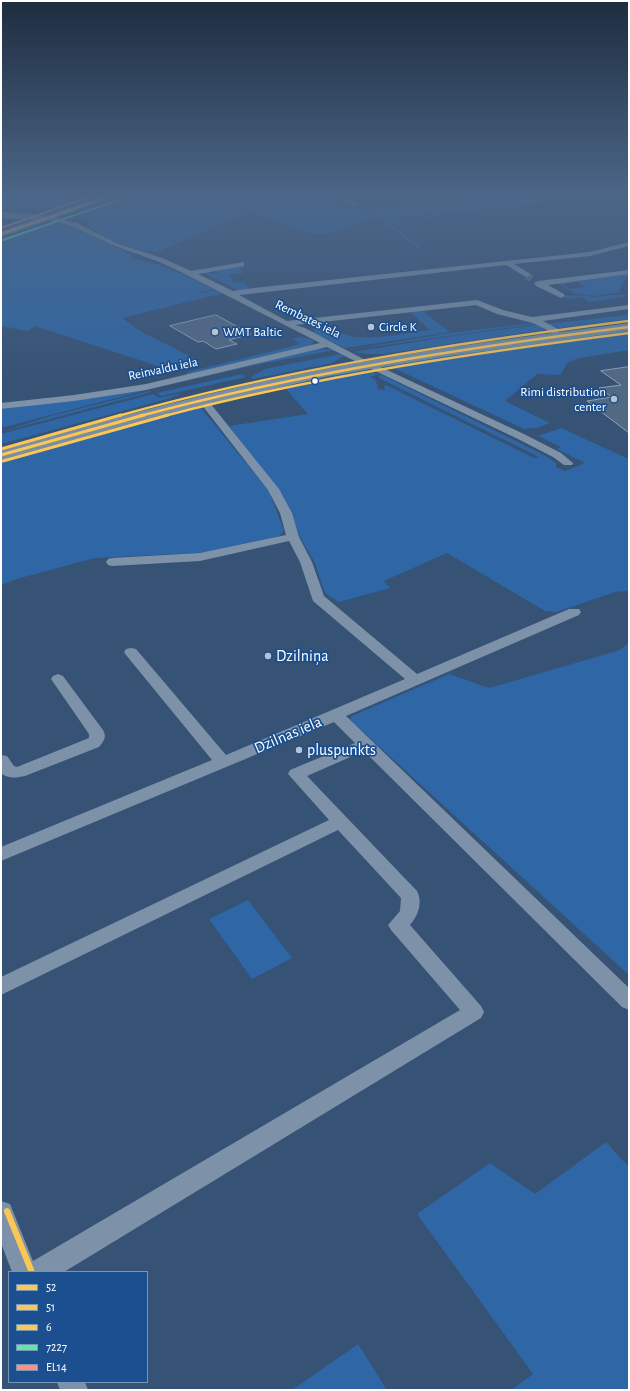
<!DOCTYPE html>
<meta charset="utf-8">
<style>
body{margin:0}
#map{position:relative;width:630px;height:1391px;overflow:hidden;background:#365274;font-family:"Alegreya Sans",sans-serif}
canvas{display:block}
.frame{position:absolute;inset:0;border:2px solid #fff;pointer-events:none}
.legend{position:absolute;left:8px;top:1271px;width:140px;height:112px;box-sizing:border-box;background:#1b4f8f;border:1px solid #7695bc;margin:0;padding:5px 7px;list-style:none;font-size:12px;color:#fff}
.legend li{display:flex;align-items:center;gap:8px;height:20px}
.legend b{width:20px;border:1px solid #7695bc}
</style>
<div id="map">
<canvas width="630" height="1391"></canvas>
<div class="frame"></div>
<ul class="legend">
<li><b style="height:5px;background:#fac654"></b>52</li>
<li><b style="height:5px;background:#fac654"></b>51</li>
<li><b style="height:5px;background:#fac654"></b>6</li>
<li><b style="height:5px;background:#60e9a3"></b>7227</li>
<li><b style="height:5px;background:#ff9080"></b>EL14</li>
</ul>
</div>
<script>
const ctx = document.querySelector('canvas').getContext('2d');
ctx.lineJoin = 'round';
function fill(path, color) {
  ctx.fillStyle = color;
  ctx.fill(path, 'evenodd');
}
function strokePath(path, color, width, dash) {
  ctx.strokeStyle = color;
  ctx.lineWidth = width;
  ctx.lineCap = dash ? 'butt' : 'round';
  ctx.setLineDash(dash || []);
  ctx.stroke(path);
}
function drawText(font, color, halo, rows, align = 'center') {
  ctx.font = font + ' "Alegreya Sans",sans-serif';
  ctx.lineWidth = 3.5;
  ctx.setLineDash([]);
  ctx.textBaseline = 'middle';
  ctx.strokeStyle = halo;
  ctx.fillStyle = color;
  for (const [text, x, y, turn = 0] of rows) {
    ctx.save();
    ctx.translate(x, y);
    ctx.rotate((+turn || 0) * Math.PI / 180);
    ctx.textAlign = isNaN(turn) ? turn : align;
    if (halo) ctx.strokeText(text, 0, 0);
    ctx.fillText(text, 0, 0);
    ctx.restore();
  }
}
fill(new Path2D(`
 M1,192H107L58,208L1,210Z
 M134,192H334L343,199L328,201L339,209L358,208L374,219L319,235L249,212L158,252L149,250L146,252L110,240L87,225L90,222L77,214Z
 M450,192H629V195L387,218L377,217L363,207L368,209L437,203L447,204L466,202Z
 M457,213L459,214L398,220L401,223L390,224L421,247H417L382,221Z
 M55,220L81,229L100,241L135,256L131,258C161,263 186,275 213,289L201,292L203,293L216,290L223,293L122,318L142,332L199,361L158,366L35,326L28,331L1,326V239Z
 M242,265L246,267L240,268L244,273L229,275L233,282H243L250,289L238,290L202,272L206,271L211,274L219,273L214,270Z
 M629,273L619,290L622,292L593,296L574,293L557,283L572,281L575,283L562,284L569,289L586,287L577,281Z
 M624,294L628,296L589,302L582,297L567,299L564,296L576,295L594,297Z
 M421,310L450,332L345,348L313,333L315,329C330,325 342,336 357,337C381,339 406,333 430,330L409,311Z
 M629,315V319L560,328L546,324Z
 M533,323L535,324L348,350L450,333Z
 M538,325L544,328L543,330L383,354H368L353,352L460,335Z
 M629,329V350L579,358L568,362L560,375L537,374L505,401L550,423L536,428L524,429L396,369L391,370L389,367L399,362Z
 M300,337L306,338L314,341L311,345L186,375L188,372L297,345L299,343L292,339Z
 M316,349L335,350L251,366L151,389Z
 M341,354L343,356L332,363L253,379L251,377L265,369Z
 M363,370L379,374L370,377L376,380L378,389L385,390L384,386L386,385L534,458L539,457L379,378L378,376L382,375L544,455L556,463V467L565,471L585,463L557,449L561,447L538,436L561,428L629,459V591L615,592L556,612L545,611L447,553L384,581L390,588L339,602L325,593L315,563L300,537L284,498L229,426L308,414L286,389L323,381V378L338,373Z
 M242,374L246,377L161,396L157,393Z
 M147,390L1,428V409Z
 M149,391L151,392L1,432L51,416Z
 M182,393L167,399L1,444V434L12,431L153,394L159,398Z
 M195,407L201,408L269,491L284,531L277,538L216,552L95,558L17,579L1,585V459L185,408Z
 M629,642V975L350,720L351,717L354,715L449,674L489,688L620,650Z
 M248,900L292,958L252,979L209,919Z
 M606,1142L629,1167V1390H511L533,1374L417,1214L490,1163L535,1194Z
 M358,1344L387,1390H292Z`), '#2f66a5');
const building = new Path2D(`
 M216,315L251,334L229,340L237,344L216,349L203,341L198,342L170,326Z
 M629,367V433L587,401L612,397L599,388L621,385L601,371Z`);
fill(building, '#526984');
strokePath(building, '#92a2b6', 1);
strokePath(new Path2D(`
 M526,275L532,279`), '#546c89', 7, [7, 3.5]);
fill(new Path2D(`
 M336,192H343L360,206L355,207Z
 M47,216L77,223L116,243L162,258L191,271L244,262V266L198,274L233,291L254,288L590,252L629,242V246L590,256L514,264L529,273L530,275L526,277L506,265L239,295L287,321L477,300L503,310L532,317L629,305V309L543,321L558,329L559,331L558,333L555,334L533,323L497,314L476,305L295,325L305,328L365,360L360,363L357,362L327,347L146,390L74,401L1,409V403L74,395L146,384L320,343L179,271L157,261L112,245L72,226L45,219V217Z
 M629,270V274L548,285L564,294L565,296L561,298L536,286L534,283L538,281Z
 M370,362L526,435L561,453L573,463L572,465H564L553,457L518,439L367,367L365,365Z
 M203,397L206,398L279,489L292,513L299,537L312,562L324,596L417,674L569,609H579L581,612L579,615L346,716L629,988V1010L622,1007L364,751L307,776L417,891C423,903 418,916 410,925L481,1006L484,1012L481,1018L64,1272H12L1,1243V1201L10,1204L33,1261L460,1010L391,930L388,925L400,911L401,898L338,830L1,995V977L329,820L288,774L290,770L355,743L334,722L1,861V847L212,760L126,655L124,652L126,649L131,648L136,649L226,755L405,679L313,601L300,562L289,541L200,561L112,566L108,565L106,562L108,559L112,558L200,553L286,535L280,513L268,490L198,400Z
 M58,674L63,676L103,730C107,737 104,741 99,747L25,776C16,778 8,779 1,773V755L7,756L14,766L17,767L89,738V734L51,679L53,676Z
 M57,1382H85L88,1390H60Z`), '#7d92a8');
fill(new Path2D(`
 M1,212L47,215L52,218L47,221L1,218Z
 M629,323V331L442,357L329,376L169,413L1,460V450C109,419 218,389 329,368C428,349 529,336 629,323Z`), '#798da4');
fill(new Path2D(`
 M113,192H126L125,194L1,237V231Z`), '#7d8ea7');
strokePath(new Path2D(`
 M1,234L122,192`), '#fac654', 2);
strokePath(new Path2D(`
 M140,416C301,373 464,348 629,327`), '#fac654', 2.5);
strokePath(new Path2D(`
 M1,455L144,415`), '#fac654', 3);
strokePath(new Path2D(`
 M164,416C317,376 473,353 629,333`), '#fac654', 2.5);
strokePath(new Path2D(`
 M3,461L168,415`), '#fac654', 3);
strokePath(new Path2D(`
 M118,416C285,369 456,343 628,321`), '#fac654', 2.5);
strokePath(new Path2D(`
 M1,449L121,415`), '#fac654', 3);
strokePath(new Path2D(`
 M7,1211L31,1270`), '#fac654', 6);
strokePath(new Path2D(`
 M3,240L124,198`), '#60e9a3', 2);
strokePath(new Path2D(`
 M1,228L104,192`), '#ff9080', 2);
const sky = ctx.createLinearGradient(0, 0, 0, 387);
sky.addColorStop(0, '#1e2d40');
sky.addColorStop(0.5, '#4c6688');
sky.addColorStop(1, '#4c668800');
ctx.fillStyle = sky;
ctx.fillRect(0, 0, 630, 387);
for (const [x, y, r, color] of [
 [371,327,4,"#b9c2ce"],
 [215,332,4,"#b9c2ce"],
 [315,381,3.5,"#fff"],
 [614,399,4,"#b9c2ce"],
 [268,656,4,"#b9c2ce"],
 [299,750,4,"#b9c2ce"]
]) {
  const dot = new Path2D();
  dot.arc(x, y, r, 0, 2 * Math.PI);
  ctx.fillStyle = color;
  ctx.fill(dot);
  strokePath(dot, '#1b4f8f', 1.5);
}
drawText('13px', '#fff', '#1b4f8f', [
 ["Rembates iela",308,319,26],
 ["Reinvaldu iela",163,369,-12]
]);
drawText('13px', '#fff', '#1b4f8f', [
 ["Circle K",379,327],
 ["WMT Baltic",223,332],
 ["Rimi distribution",606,392,"right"],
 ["center",606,407,"right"]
], 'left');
drawText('16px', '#fff', '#1b4f8f', [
 ["Dzilniņa",276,656],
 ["pluspunkts",307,750]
], 'left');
drawText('16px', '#fff', '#1b4f8f', [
 ["Dzilnas iela",288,735,-23]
]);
</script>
